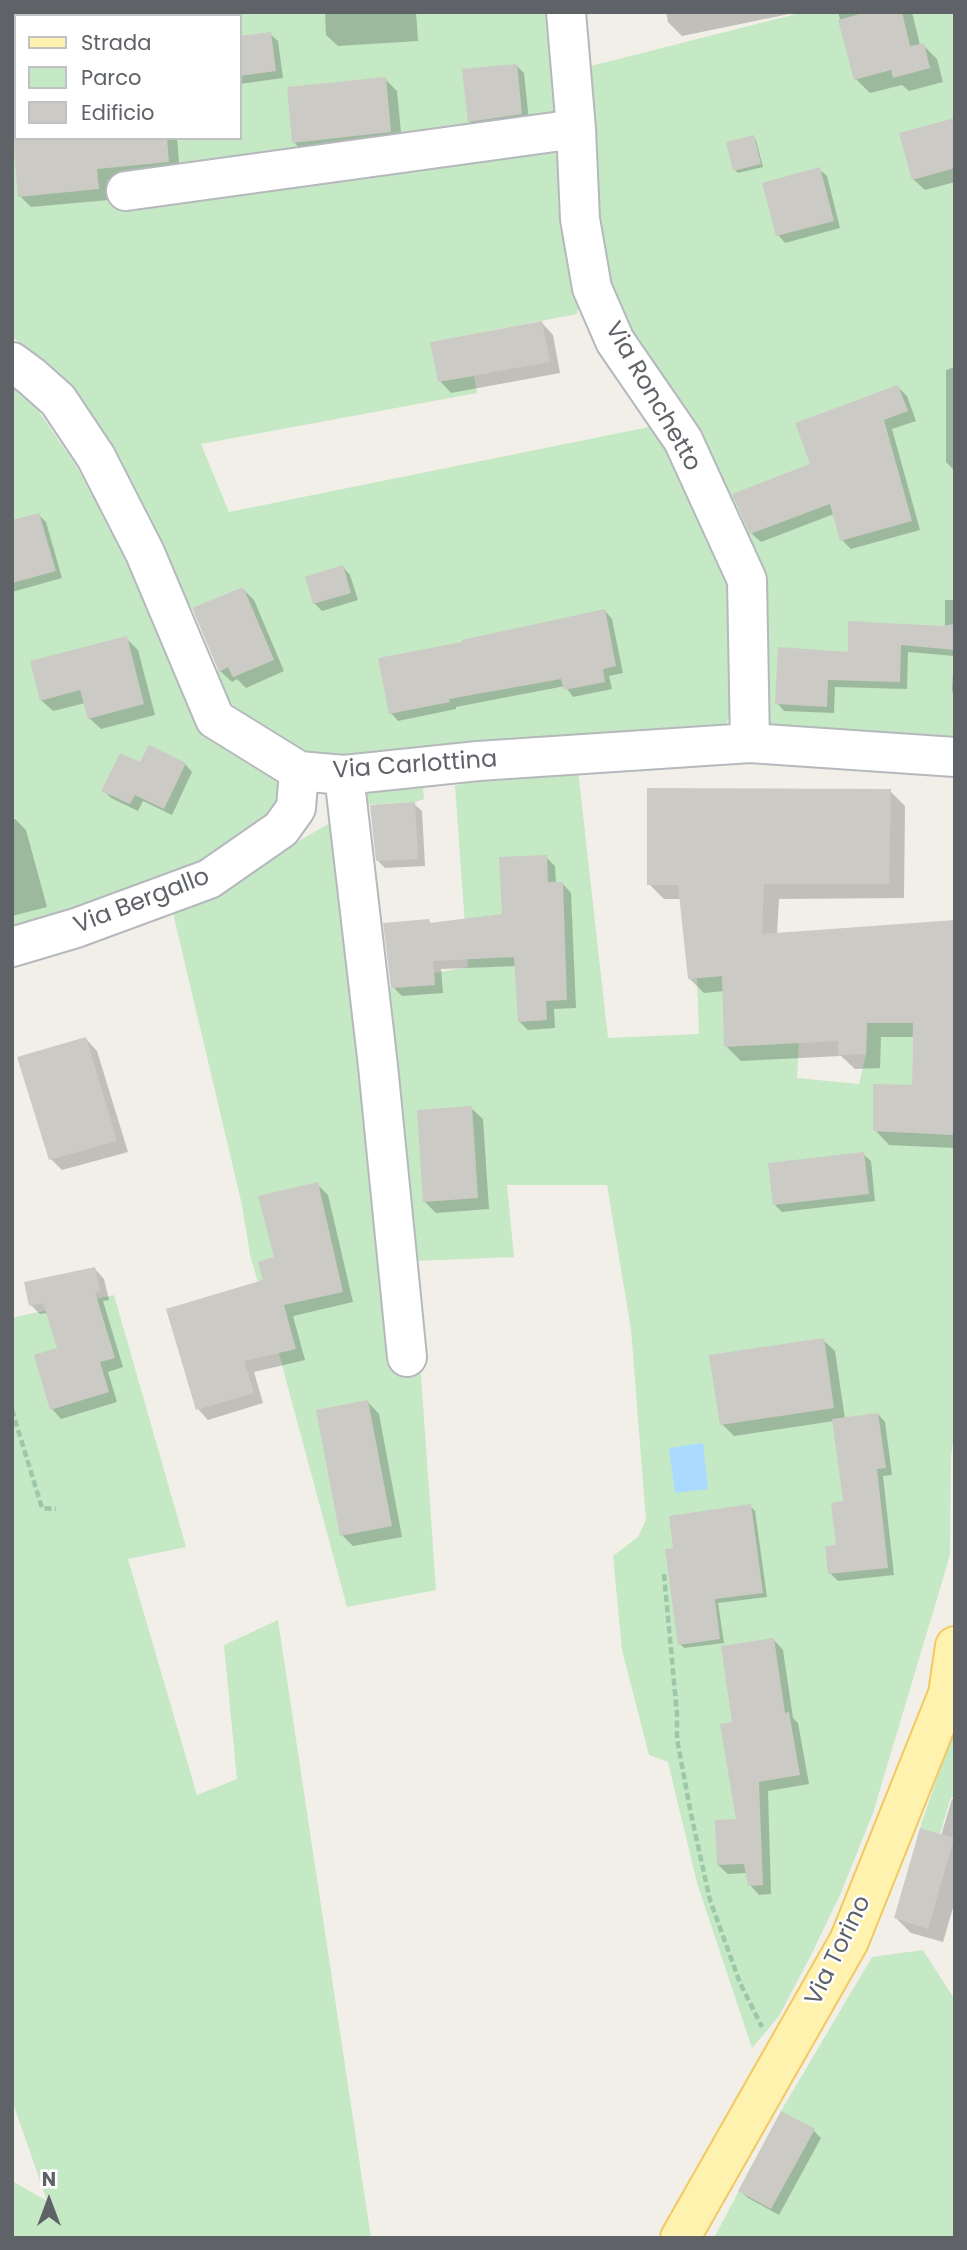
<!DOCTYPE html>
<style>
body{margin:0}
#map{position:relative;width:967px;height:2250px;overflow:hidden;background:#f1efe8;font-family:Poppins,sans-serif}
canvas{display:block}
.frame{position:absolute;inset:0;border:14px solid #5f6368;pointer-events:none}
.legend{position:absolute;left:14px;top:14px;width:228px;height:126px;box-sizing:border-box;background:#fff;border:2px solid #bfc1c3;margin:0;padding:9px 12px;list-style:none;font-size:21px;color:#5f6368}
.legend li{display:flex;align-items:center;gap:14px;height:35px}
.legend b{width:35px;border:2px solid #bfc1c3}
.north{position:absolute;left:14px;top:2166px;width:70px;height:70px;-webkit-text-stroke:5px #fff;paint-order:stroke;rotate:0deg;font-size:19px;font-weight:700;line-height:28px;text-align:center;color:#5f6368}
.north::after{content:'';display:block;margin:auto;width:24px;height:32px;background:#5f6368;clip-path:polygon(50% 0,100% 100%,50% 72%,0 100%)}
</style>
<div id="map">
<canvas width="967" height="2250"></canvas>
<div class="frame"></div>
<ul class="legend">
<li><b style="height:9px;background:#fff2af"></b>Strada</li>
<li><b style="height:19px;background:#c5e8c5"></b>Parco</li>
<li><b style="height:19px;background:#cccac5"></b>Edificio</li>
</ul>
<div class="north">N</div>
</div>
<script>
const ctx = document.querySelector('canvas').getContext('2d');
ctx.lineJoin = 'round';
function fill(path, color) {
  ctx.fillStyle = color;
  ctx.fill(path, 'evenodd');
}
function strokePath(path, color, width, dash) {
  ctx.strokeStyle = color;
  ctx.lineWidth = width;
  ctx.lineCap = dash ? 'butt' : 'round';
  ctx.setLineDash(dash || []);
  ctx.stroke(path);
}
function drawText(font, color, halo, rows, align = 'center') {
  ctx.font = font + ' Poppins,sans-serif';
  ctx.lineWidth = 5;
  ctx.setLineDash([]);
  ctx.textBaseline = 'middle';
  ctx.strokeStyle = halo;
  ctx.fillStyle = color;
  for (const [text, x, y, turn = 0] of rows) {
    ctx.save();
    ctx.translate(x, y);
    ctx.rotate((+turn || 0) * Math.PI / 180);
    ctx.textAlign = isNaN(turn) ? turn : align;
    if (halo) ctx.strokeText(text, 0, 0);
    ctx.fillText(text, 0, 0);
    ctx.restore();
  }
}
fill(new Path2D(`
 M12,12H553L563,147L580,299L577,314L431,342L438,382L474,376L477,393L201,444L229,512L649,427L681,460L728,572L736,704L726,724L372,758L299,751L265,741L236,709L210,675L228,667L233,677L274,660L243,587L183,612L41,363L12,336ZM16,16H240V138H16Z
 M804,12H955V738L761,726L767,580L745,536L623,326L603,275L587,125L591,66Z
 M12,383L29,397L75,464L120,539L210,721L280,785L275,818L210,870L12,936Z
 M578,770L608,1038L699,1034L697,978L722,976L799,1043L797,1078L859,1084L866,1054L867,1023H913L912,1085H873V1131L955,1135V1424L951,1457L950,1555L873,1813L840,1895L811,1955L779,2016L752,2048L697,1883L668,1762L649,1755L622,1650L613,1556L638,1537L646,1520L631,1329L607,1185H507L514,1257L413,1261L436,1590L347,1607L282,1365L250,1255L242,1205L173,913L337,819L379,989L435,985L434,973L468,967L455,786L505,773Z
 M423,788L424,799L415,802L362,805L368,792Z
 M114,1295L186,1547L128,1559L197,1795L237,1779L224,1645L278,1620L371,2238H12V2181L47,2201L12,2100V1318Z
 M955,1725V1798L951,1797L940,1834L920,1828Z
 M923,1950L955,2000V2238H714L781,2111L872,1957Z`), '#c5e8c5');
fill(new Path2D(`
 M703,1443L708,1489L675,1493L669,1448Z`), '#aadaff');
fill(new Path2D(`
 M325,12H416L418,41L338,46L326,35Z
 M666,12H799L682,36L668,22Z
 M838,12H912L920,45H923L937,59L943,82L909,91L902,85L870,93L856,79Z
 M270,34L278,41L283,78L240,84V38Z
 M517,66L524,73L529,121L477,129L469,121Z
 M385,79L397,91L402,143L305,154L294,142Z
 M955,120V182L925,190L913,179Z
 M14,136L16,138H177L180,173L107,180L109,200L31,207L20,196Z
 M753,137L756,140L763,167L738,173L735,170Z
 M819,169L827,176L840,228L785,243L778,235Z
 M542,323L553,335L560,373L451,393L440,381Z
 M955,367V471L946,462V370Z
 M898,387L907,396L916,421L892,429L920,530L851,549L842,540L834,514L761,542L751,533L812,465Z
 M39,515L46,522L62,578L12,592V522Z
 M343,567L350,575L358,600L322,611L314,603Z
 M243,589L254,600L284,671L246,688L237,679L232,682L220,671Z
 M945,600H955V693L952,691L954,656L908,652L907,689L835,687L834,713L784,711L777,703L850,653L945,627Z
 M605,611L612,619L623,673L609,676L612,689L573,697L565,686L456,707V709L398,721L391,713Z
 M126,638L138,650L155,715L101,729L89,718L85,703L53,711L41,700Z
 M141,764H185L192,772L172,815L143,801L138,811L111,798L103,790Z
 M890,791L905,806L904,898L779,899L777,934L955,922V1148L889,1145L875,1130L914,1087L915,1037H881L880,1068L855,1069L841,1056L741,1061L726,1046L724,991L704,993L689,978L682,899H664L649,884Z
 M414,804L422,811L425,866L385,868L378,861Z
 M12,819H15L26,830L47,907L12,916Z
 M546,857L555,866L556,884H563L571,893L576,1008L554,1009L555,1028L528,1030L519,1021L516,966L441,969L443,993L402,996L393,987L429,921L433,925L503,916Z
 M86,1039L97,1051L128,1152L62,1170L51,1159Z
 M471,1108L483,1119L489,1209L436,1213L425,1202Z
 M863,1154L871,1161L875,1201L782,1212L775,1205Z
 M317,1184L328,1195L353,1302L293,1316L305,1360L254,1372L263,1403L208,1420L198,1409Z
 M95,1269L104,1279L109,1300L103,1301L123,1367L108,1372L117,1402L61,1419L52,1409L59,1349L48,1313L40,1314L31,1305Z
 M823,1340L835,1351L845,1419L878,1414L885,1422L892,1475L883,1476L894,1575L838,1581L830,1573L838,1546L845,1503L834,1421L734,1436L722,1424Z
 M368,1402L379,1414L402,1537L353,1546L342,1535Z
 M750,1506L755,1511L767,1597L718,1603L724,1643L684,1648L680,1644Z
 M774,1640L783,1650L793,1718L798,1723L809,1784L768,1791L771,1894L759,1895L750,1885L747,1873L728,1874L718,1865L738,1821L734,1723Z
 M952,1799L955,1800V1901L943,1942L911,1933L896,1918L941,1836Z
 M814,2131L821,2138L779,2215L748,2198L740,2191Z`), '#0003');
fill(new Path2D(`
 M867,12H902L910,46L924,43L930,68L893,78L891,70L854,80L838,20Z
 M271,32L276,71L240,76V36Z
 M517,64L522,114L468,122L462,69Z
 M386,77L391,132L292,143L287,87Z
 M955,118V168L912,180L899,133Z
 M754,135L761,164L733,171L726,142Z
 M13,138H167L169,162L97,169L99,189L18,197Z
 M820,167L834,221L776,236L762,183Z
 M542,321L550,362L438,382L430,342Z
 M898,385L908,411L884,420L912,521L840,541L830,504L750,534L732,494L810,464L795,423Z
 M39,513L56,571L12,583V520Z
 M343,565L351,593L313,604L305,577Z
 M243,587L274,660L233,677L228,667L219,672L192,608Z
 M605,609L616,666L603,669L605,682L564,690L561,679L449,699L450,702L389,714L378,658L462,642V640Z
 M848,621L941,626L955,624V650L901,645L900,682L828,680L827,707L775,704L778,647L848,652Z
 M127,636L144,704L88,719L80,690L40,701L30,661Z
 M149,745L186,763L164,809L135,795L130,804L101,791L120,753L140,762Z
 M647,788L891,789L889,884H764L762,934L955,920V1135L873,1131V1084L912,1085L913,1023H867L866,1054L838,1055V1041L724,1047L722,976L688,979L678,885H647Z
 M415,802L418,859L376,861L370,805Z
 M547,855L548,882H563L567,1000L546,1001L547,1020L518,1022L514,957L433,961L435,985L391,988L383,923L429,919L430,923L502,914L499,857Z
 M86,1037L117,1141L49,1160L17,1057Z
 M472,1106L478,1198L423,1202L417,1110Z
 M864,1152L869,1194L773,1205L768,1163Z
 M318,1182L343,1292L284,1305L296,1349L244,1361L254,1393L196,1410L166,1309L263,1280L258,1262L274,1257L258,1196Z
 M95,1267L100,1291L95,1292L115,1358L100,1362L109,1392L50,1410L34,1355L57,1348L43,1303L29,1306L24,1282Z
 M824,1338L834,1408L720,1425L709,1355Z
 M368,1400L392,1526L340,1536L316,1410Z
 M878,1413L886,1468L877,1469L888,1568L828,1574L825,1546L836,1545L831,1503L843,1501L832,1419Z
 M751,1504L763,1593L715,1599L720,1639L678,1645L665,1549L673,1548L669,1516Z
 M774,1638L785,1713L789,1712L800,1775L759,1782L763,1885L748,1886L744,1864L717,1865L715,1820L736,1819L720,1724L732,1722L721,1646Z
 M920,1828L954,1838L928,1929L894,1918Z
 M781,2111L815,2129L771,2209L738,2191Z`), '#cccac5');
const minor = new Path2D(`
 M566,12L576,129L580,219L592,288L615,341L683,440L747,580L750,743L955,757
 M126,191L576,129
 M12,362L31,376L58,400L96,457L145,553L215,719L299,771L344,775L478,761L750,743
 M344,775L378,1066L407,1357
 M12,947L76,928L209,879L281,829L296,808L299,771`);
const major = new Path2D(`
 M680,2238L849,1941L948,1694L955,1646`);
strokePath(minor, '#b5b8bc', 42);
strokePath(major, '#f2c960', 42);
strokePath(new Path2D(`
 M12,1410L42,1508L56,1509
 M664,1574L677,1714V1739L691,1814L710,1900L740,1983L762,2027`), '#9cc7a9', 4.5, [7, 3.5]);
strokePath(minor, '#fff', 38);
strokePath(major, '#fff2af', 38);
drawText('24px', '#5f6368', '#fff', [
 ["Via Ronchetto",652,397,60],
 ["Via Carlottina",415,766,-4],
 ["Via Bergallo",142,902,-21],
 ["Via Torino",839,1951,-64]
]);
</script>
